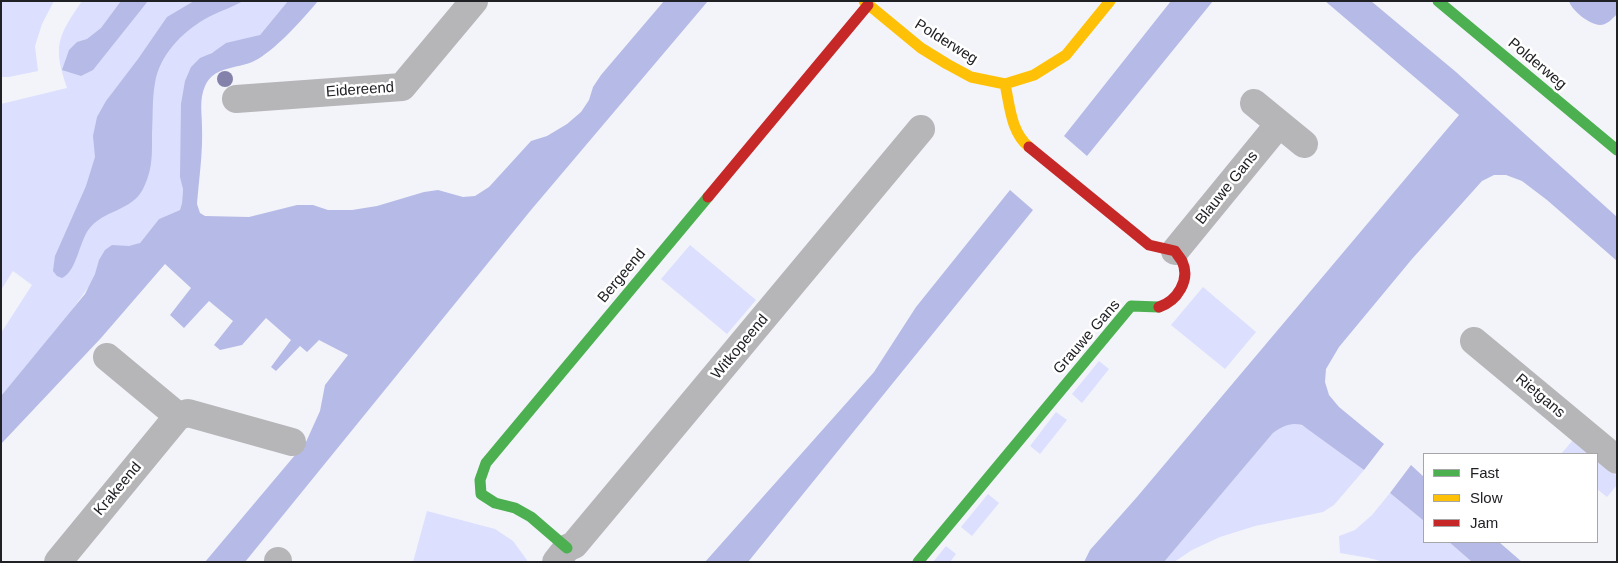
<!DOCTYPE html>
<style>
body{margin:0}
#map{position:relative;width:1618px;height:563px;overflow:hidden;background:#f3f4fa;font-family:Arial,sans-serif}
canvas{display:block}
.frame{position:absolute;inset:0;border:2px solid #202125;pointer-events:none}
.legend{position:absolute;left:1423px;top:453px;width:175px;height:90px;box-sizing:border-box;background:#fff;border:1px solid #a6a6a8;margin:0;padding:6px 9px;list-style:none;font-size:15px;color:#202125}
.legend li{display:flex;align-items:center;gap:10px;height:25px}
.legend b{width:25px;border:1px solid #a6a6a8}
</style>
<div id="map">
<canvas width="1618" height="563"></canvas>
<div class="frame"></div>
<ul class="legend">
<li><b style="height:6px;background:#4caf50"></b>Fast</li>
<li><b style="height:6px;background:#ffc107"></b>Slow</li>
<li><b style="height:6px;background:#c62828"></b>Jam</li>
</ul>
</div>
<script>
const ctx = document.querySelector('canvas').getContext('2d');
ctx.lineJoin = 'round';
function fill(path, color) {
  ctx.fillStyle = color;
  ctx.fill(path, 'evenodd');
}
function strokePath(path, color, width, dash) {
  ctx.strokeStyle = color;
  ctx.lineWidth = width;
  ctx.lineCap = dash ? 'butt' : 'round';
  ctx.setLineDash(dash || []);
  ctx.stroke(path);
}
function drawText(font, color, halo, rows, align = 'center') {
  ctx.font = font + ' Arial,sans-serif';
  ctx.lineWidth = 5;
  ctx.setLineDash([]);
  ctx.textBaseline = 'middle';
  ctx.strokeStyle = halo;
  ctx.fillStyle = color;
  for (const [text, x, y, turn = 0] of rows) {
    ctx.save();
    ctx.translate(x, y);
    ctx.rotate((+turn || 0) * Math.PI / 180);
    ctx.textAlign = isNaN(turn) ? turn : align;
    if (halo) ctx.strokeText(text, 0, 0);
    ctx.fillText(text, 0, 0);
    ctx.restore();
  }
}
fill(new Path2D(`
 M1,1H54L42,24L35,46L38,71L9,77H1Z
 M82,1H288L260,35L211,53L191,67L182,203L180,210L159,219L140,243L87,289L70,313L1,396V333L32,285L13,271L1,290V104L67,88C63,76 58,61 59,48C60,31 73,15 82,1Z
 M690,245L756,300L727,334L661,279Z
 M1203,287L1256,332L1225,369L1171,325Z
 M1099,361L1109,369L1082,403L1072,394Z
 M1056,412L1067,420L1040,454L1030,446Z
 M1294,423C1315,427 1346,457 1364,470L1334,505L1323,512L1255,526L1220,537L1192,550L1174,562H1164L1273,433L1284,425Z
 M1573,440L1590,454H1561Z
 M1597,460L1617,476V485L1607,497L1597,489Z
 M1390,493L1424,521V542H1449L1472,562H1384L1369,558L1340,553L1339,536L1355,530L1372,515Z
 M988,494L999,503L972,536L961,527Z
 M427,511L495,529L513,541L527,560L526,562H413Z
 M946,546L956,554L950,562H933Z`), '#dcdffd');
fill(new Path2D(`
 M121,1H148L93,70L81,76L62,70L69,50L77,42L87,39L101,28Z
 M194,1H243C231,8 217,12 205,19C182,32 159,56 155,83C152,99 153,117 152,133C152,154 153,169 143,189C132,211 103,210 89,229C79,242 77,271 62,278L57,276L53,271L55,256L86,186L95,157L93,136L97,117L106,101L138,59L167,17Z
 M288,1H318C302,20 279,46 258,59C240,70 215,64 205,86C199,100 202,112 202,127C203,152 199,179 197,204L200,213L205,216L249,217L297,205H313L328,210H352L377,206L424,192L438,190L463,197L475,196L489,187L531,141L547,136L567,124L581,112L589,100L593,87L601,75L664,1H708L531,210L245,562H205L306,442L320,411L325,385L348,355L319,340L307,352L300,346L276,371L271,367L291,340L266,318L242,345L220,350L214,345L233,321L209,301L184,328L170,315L191,288L165,264L101,338L1,444V396L85,294L95,274L99,260L105,250L112,245L129,246L140,243L159,219L180,210L182,203L183,189L180,177L181,104L185,81L191,67L200,58L212,53L226,43L260,35Z
 M1171,1H1213L1087,156L1064,136Z
 M1325,1H1371L1456,72L1617,217V261L1547,200L1522,181L1506,175H1494L1482,181L1412,259L1339,347L1326,369L1325,382L1329,395L1339,407L1384,444L1364,470L1302,425C1290,422 1283,426 1273,433L1164,562H1084L1090,550L1137,497L1459,115Z
 M1569,1H1617V14C1612,19 1607,25 1600,25C1590,25 1571,10 1569,1Z
 M1010,190L1033,210L748,562H705L874,372L916,307Z
 M1411,465L1424,477V521L1390,493Z
 M1449,542H1499L1522,562H1472Z`), '#b6bae6');
strokePath(new Path2D(`
 M236,99L402,87L474,1
 M1254,103L1304,144
 M1175,251L1279,124
 M1474,341L1617,460
 M107,357L178,416
 M58,562L178,416L188,413L292,442
 M278,562V561
 M556,562L567,548L574,545L615,496L921,129`), '#b6b6b8', 28);
strokePath(new Path2D(`
 M1438,1L1617,150
 M567,548L531,517L515,508L495,503L481,494L480,480L486,463L708,197
 M918,562L1131,306L1159,307`), '#4caf50', 11);
strokePath(new Path2D(`
 M864,1L921,48L947,64L971,77L1005,84L1034,75L1066,55L1110,1
 M1005,84C1010,107 1011,132 1029,147`), '#ffc107', 11);
strokePath(new Path2D(`
 M1029,147L1149,245L1175,251C1177,254 1180,258 1182,261C1191,280 1177,301 1159,307
 M708,197L868,5`), '#c62828', 11);
ctx.fillStyle = '#8482ab';
for (const [x, y] of [
 [225,79]
]) {
  ctx.beginPath();
  ctx.arc(x, y, 8, 0, 2 * Math.PI);
  ctx.fill();
}
drawText('15px', '#202125', '#fff', [
 ["Polderweg",946,42,32],
 ["Polderweg",1537,64,40],
 ["Eidereend",360,90,-4],
 ["Blauwe Gans",1227,188,-51],
 ["Bergeend",622,276,-50],
 ["Grauwe Gans",1087,337,-49],
 ["Witkopeend",740,347,-50],
 ["Rietgans",1540,396,40],
 ["Krakeend",118,489,-50]
]);
</script>
